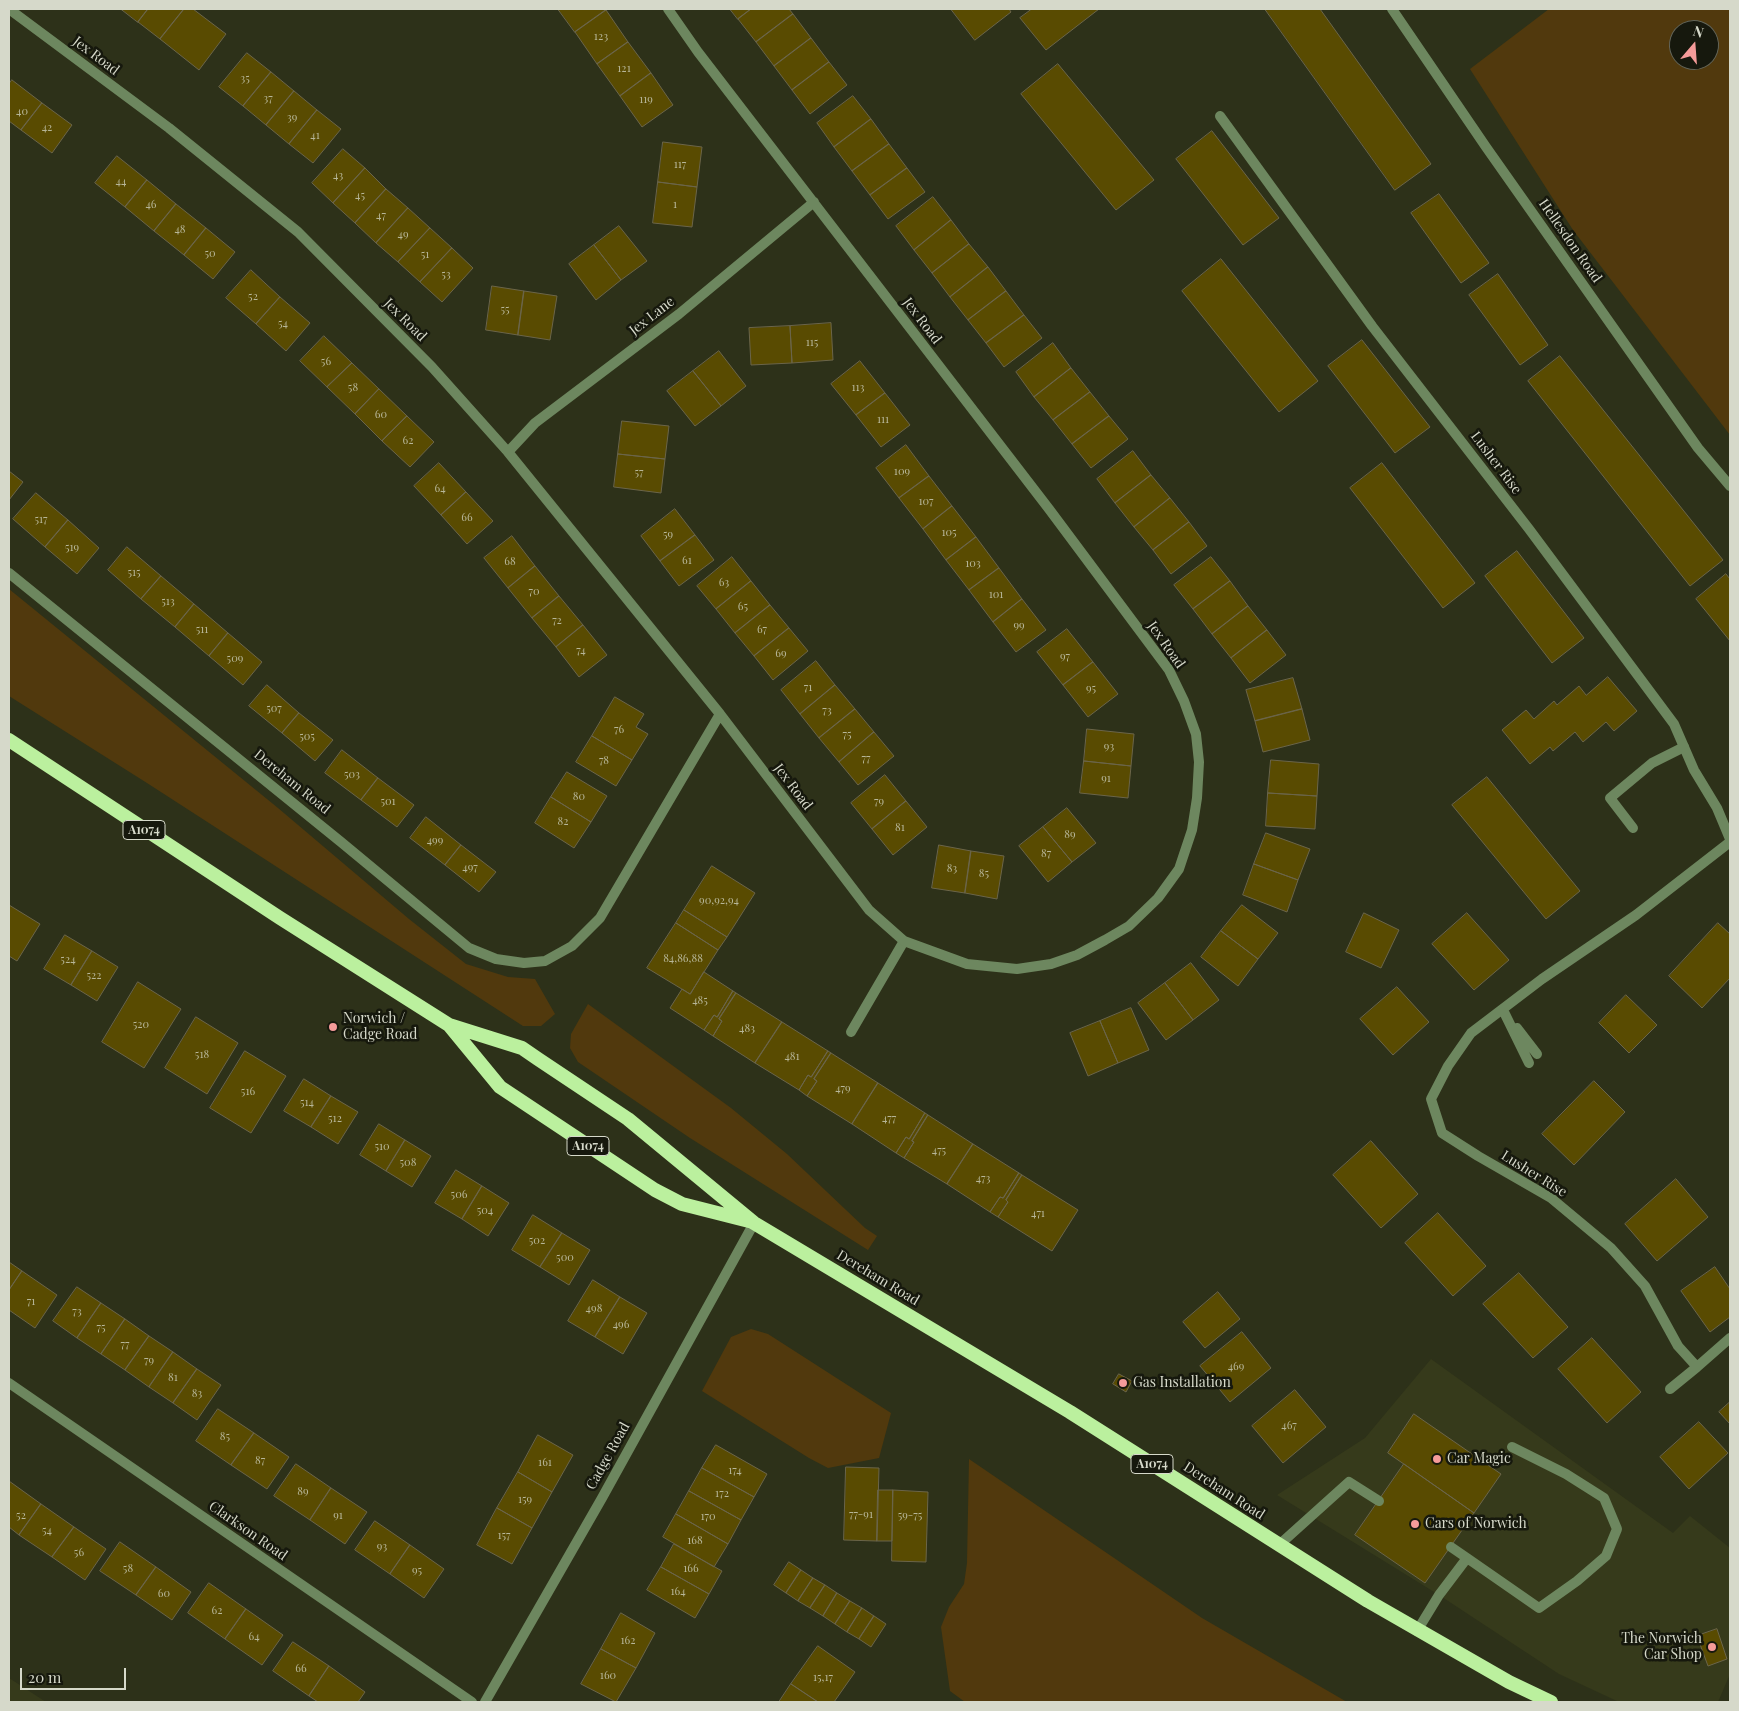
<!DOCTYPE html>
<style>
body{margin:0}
#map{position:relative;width:1739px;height:1711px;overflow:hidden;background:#2d3119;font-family:"Playfair Display",serif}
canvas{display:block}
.frame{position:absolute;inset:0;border:10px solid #d6d9ca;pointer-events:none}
.north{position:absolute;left:1669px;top:20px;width:50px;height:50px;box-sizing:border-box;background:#16180d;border:1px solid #636559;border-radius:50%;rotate:18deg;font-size:14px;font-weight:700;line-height:20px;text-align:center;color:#d6d9ca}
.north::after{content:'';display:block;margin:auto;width:18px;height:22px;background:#f59b99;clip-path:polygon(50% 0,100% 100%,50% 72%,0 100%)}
.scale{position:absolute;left:20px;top:1668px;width:106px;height:22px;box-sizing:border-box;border:2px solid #d6d9ca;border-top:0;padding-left:6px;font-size:15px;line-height:18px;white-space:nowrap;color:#d6d9ca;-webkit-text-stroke:4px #16180d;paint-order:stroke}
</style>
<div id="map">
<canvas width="1739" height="1711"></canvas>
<div class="frame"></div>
<div class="north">N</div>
<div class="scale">20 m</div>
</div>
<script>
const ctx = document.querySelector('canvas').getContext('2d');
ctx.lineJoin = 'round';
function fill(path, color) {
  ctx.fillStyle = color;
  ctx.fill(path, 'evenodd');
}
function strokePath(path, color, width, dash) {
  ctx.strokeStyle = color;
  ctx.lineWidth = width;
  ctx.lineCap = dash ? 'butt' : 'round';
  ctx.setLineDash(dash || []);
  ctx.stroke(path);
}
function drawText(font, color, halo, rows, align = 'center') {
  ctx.font = font + ' "Playfair Display",serif';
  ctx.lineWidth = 5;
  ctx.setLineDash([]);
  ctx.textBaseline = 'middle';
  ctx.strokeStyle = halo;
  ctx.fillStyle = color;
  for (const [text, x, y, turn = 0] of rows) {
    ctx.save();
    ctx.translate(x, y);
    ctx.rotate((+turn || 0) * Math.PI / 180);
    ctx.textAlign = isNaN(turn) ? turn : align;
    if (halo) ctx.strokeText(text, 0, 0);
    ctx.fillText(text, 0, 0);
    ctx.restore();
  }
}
fill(new Path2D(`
 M1431,1359L1673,1533L1690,1516L1730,1548V1674L1718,1702H1619L1559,1674L1439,1595L1277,1495L1365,1438Z
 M9,1678L46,1702H9Z`), '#363a1b');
fill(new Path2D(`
 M1549,9H1730V435L1573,230L1470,69ZM1679,30H1709V60H1679Z
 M9,589L278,808L409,919L466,964L508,977L535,979L555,1014L541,1026H523L147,783L9,696Z
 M588,1004L731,1108L787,1154L865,1228L877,1236L868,1250L690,1138L578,1062L570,1048L571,1034Z
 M751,1329L768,1334L891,1413L879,1458L828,1468L809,1458L702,1391L731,1337Z
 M969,1459L1202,1618L1347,1702H965L950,1691L941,1627L949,1607L964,1584L967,1563Z`), '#51390d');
const building = new Path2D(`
 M121,9H148L138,22Z
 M148,9H184L160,39L138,22Z
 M184,9H193L226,34L199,70L160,39Z
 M558,9H605L606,10L575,32Z
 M730,9H751L738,19Z
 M751,9H789L793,14L756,42L738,19Z
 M951,9H1009L1011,12L975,40Z
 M1032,9H1099L1046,50L1020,18Z
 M1265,9H1320L1431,164L1395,190Z
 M606,10L628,42L597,64L575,32Z
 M793,14L811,38L774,66L756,42Z
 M811,38L829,62L792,90L774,66Z
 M628,42L651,73L620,96L597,64Z
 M247,53L271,72L243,106L219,87Z
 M829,62L847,85L810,114L792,90Z
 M1058,64L1154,180L1116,210L1021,94Z
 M271,72L294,91L266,125L243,106Z
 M651,73L673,105L642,127L620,96Z
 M12,80L42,103L21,130L9,121V84Z
 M294,91L317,110L289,144L266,125Z
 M853,96L871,119L834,147L817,123Z
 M42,103L72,125L52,153L21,130Z
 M317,110L341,129L313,163L289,144Z
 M871,119L889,144L852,171L834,147Z
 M1212,131L1279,218L1243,245L1176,159Z
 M663,142L702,147L697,187L658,182Z
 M889,144L907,168L870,195L852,171Z
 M343,149L365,168L333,203L312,183Z
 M117,156L147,180L125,207L95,183Z
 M365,168L386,189L355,223L333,203Z
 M907,168L925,192L888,219L870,195Z
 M147,180L176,204L154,231L125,207Z
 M658,182L697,187L692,227L653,223Z
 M386,189L408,208L376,243L355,223Z
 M1439,194L1489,263L1461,283L1411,213Z
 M933,197L951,220L914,250L896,226Z
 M176,204L206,228L184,255L154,231Z
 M408,208L430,228L398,262L376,243Z
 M951,220L969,244L932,273L914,250Z
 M619,226L647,261L621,280L594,245Z
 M206,228L235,252L213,279L184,255Z
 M430,228L452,248L420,282L398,262Z
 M969,244L988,267L950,297L932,273Z
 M594,245L621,280L596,300L569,264Z
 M452,248L473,268L442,302L420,282Z
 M1221,259L1318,381L1279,412L1182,291Z
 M988,267L1006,291L968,320L950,297Z
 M251,270L280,297L256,324L226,298Z
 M1498,274L1548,345L1520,365L1469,295Z
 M492,286L524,291L518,335L486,330Z
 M524,291L557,296L550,340L518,335Z
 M1006,291L1024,315L986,343L968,320Z
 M280,297L310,323L286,351L256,324Z
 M1024,315L1042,338L1004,367L986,343Z
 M831,323L833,360L792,363L790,326Z
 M790,326L792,363L751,365L749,328Z
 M324,336L352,363L327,387L300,361Z
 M1362,340L1430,427L1395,453L1328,366Z
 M1053,343L1071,368L1034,397L1016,372Z
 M719,351L746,386L721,406L693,371Z
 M1560,356L1723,560L1690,586L1528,381Z
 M860,361L885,393L856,415L831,384Z
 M352,363L379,389L355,414L327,387Z
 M1071,368L1090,392L1053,420L1034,397Z
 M693,371L721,406L695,426L667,391Z
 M379,389L407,416L382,441L355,414Z
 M1090,392L1109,416L1072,444L1053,420Z
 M885,393L910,425L881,447L856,415Z
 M407,416L434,442L410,467L382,441Z
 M1109,416L1128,439L1091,468L1072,444Z
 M622,421L669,426L665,459L618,454Z
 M906,445L929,476L899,498L876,468Z
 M1133,451L1151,475L1115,503L1097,479Z
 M618,454L665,459L661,493L614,487Z
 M439,463L466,492L441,515L414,486Z
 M1382,463L1475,583L1443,608L1350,488Z
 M9,471L23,482L9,500Z
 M1151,475L1170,498L1134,527L1115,503Z
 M929,476L952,506L923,529L899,498Z
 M466,492L493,521L467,544L441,515Z
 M36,493L68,520L45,547L13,519Z
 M1170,498L1189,522L1153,550L1134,527Z
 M952,506L976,537L946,560L923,529Z
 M675,509L695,535L660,561L641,536Z
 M68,520L99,548L77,574L45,547Z
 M1189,522L1207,546L1171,574L1153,550Z
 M695,535L714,560L679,586L660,561Z
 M512,536L535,566L508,588L484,558Z
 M976,537L999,568L969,590L946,560Z
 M127,547L161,576L141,599L108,570Z
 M1517,551L1584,638L1552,663L1485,576Z
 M732,557L751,581L716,609L697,586Z
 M1211,557L1230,581L1193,609L1174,585Z
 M535,566L559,596L532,618L508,588Z
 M999,568L1022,599L993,622L969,590Z
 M1726,574L1730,579V641L1696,599Z
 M161,576L194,604L175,627L141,599Z
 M751,581L770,605L735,633L716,609Z
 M1230,581L1248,606L1212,634L1193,609Z
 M559,596L583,625L556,647L532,618Z
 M1022,599L1046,630L1016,652L993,622Z
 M194,604L228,633L209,656L175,627Z
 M770,605L789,628L754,656L735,633Z
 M1248,606L1267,630L1231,658L1212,634Z
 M583,625L607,655L579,677L556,647Z
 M789,628L808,651L773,680L754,656Z
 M1067,629L1093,662L1063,685L1037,652Z
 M1267,630L1286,655L1250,683L1231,658Z
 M228,633L262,662L243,685L209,656Z
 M816,661L835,685L800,714L781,690Z
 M1093,662L1118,694L1088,717L1063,685Z
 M1608,677L1637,711L1614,731L1606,722L1583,742L1575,732L1553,751L1550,747L1530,764L1502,730L1526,710L1534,719L1554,701L1557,705L1579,686L1586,695Z
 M1293,678L1302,709L1255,721L1246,690Z
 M267,685L299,713L282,733L249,706Z
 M835,685L855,709L819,738L800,714Z
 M615,697L644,714L636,727L648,734L632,760L592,736Z
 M855,709L874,732L839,762L819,738Z
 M1302,709L1310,740L1263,752L1255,721Z
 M299,713L333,740L315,761L282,733Z
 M1087,729L1134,734L1131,766L1084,761Z
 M874,732L894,756L858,785L839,762Z
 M592,736L632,760L616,786L576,762Z
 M342,750L378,778L361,800L325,773Z
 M1271,760L1319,764L1317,796L1268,793Z
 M1084,761L1131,766L1128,798L1080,793Z
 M567,772L607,796L591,822L551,797Z
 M885,775L906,801L872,829L851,803Z
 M1487,777L1580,891L1546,919L1452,805Z
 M378,778L414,805L397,827L361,800Z
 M1268,793L1317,796L1315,829L1266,826Z
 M551,797L591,822L574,848L535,823Z
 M906,801L927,827L893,855L872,829Z
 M1067,808L1096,843L1072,862L1043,827Z
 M426,817L461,845L445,865L410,838Z
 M1043,827L1072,862L1048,882L1019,846Z
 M1266,833L1310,849L1298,880L1254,864Z
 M461,845L496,872L479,892L445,865Z
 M939,845L971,851L965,893L932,888Z
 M971,851L1004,856L997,899L965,893Z
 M1254,864L1298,880L1287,912L1243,895Z
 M712,866L755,893L727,937L684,910Z
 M9,905L40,924L17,961L9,956Z
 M1242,905L1278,933L1258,959L1221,931Z
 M684,910L727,937L718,950L676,923Z
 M1364,913L1399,930L1381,968L1346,952Z
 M1467,913L1509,960L1474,990L1432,944Z
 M676,923L718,950L690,994L647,968Z
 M1718,923L1730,934V978L1702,1008L1669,976Z
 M1221,931L1258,959L1238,986L1201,957Z
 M65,935L92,951L71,985L44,969Z
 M92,951L118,967L97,1001L71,985Z
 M1191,963L1219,1000L1193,1020L1165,983Z
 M704,972L733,991L717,1017L714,1015L704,1030L670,1008L682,989L690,994Z
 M138,982L181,1009L144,1068L102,1042Z
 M1165,983L1193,1020L1166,1040L1138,1003Z
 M1397,987L1429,1022L1393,1055L1360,1019Z
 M733,991L736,993L719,1019L722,1021L713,1036L704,1030L714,1015L717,1017Z
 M736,993L782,1022L755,1063L713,1036L722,1021L719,1019Z
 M1626,995L1657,1025L1629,1053L1599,1023Z
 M1131,1008L1149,1050L1118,1063L1100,1021Z
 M196,1017L238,1043L207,1094L165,1068Z
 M1100,1021L1118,1063L1088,1076L1070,1033Z
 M782,1022L828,1051L811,1077L808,1075L799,1090L755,1063Z
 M245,1051L286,1076L251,1133L210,1108Z
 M828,1051L831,1053L814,1079L817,1081L807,1096L799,1090L808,1075L811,1077Z
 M831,1053L878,1083L852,1124L807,1096L817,1081L814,1079Z
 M304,1079L331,1096L311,1127L284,1111Z
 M1594,1081L1625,1112L1574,1165L1542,1134Z
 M878,1083L925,1113L909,1139L906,1137L896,1153L852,1124Z
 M331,1096L358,1112L338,1144L311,1127Z
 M925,1113L928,1115L912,1141L914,1142L904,1158L896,1153L906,1137L909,1139Z
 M928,1115L973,1144L947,1184L904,1158L914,1142L912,1141Z
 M379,1124L405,1140L386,1171L360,1155Z
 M405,1140L431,1156L412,1187L386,1171Z
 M1371,1141L1418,1194L1381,1228L1333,1175Z
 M973,1144L1019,1173L1003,1198L1000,1197L990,1212L947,1184Z
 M456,1170L482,1186L462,1219L435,1203Z
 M1019,1173L1022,1175L1006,1200L1008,1202L998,1217L990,1212L1000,1197L1003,1198Z
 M1022,1175L1078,1210L1052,1251L998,1217L1008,1202L1006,1200Z
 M1676,1179L1708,1217L1657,1261L1625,1224Z
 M482,1186L509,1203L488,1236L462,1219Z
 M1438,1213L1486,1266L1453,1296L1405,1243Z
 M533,1215L562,1233L540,1267L512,1250Z
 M562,1233L590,1250L569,1285L540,1267Z
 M9,1262L22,1271L9,1290Z
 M1715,1267L1730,1289V1317L1710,1332L1681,1291Z
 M22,1271L57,1295L35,1328L9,1310V1290Z
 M1519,1273L1568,1327L1533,1358L1483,1304Z
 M593,1280L620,1297L595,1337L568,1321Z
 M77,1287L101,1303L77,1338L53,1321Z
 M1218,1292L1240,1319L1205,1348L1183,1322Z
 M620,1297L647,1313L623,1354L595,1337Z
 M101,1303L125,1319L101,1354L77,1338Z
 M125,1319L149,1336L125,1370L101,1354Z
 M1242,1332L1271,1368L1230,1402L1200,1366Z
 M149,1336L173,1352L149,1387L125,1370Z
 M1592,1338L1641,1392L1607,1423L1558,1369Z
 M173,1352L197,1369L173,1403L149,1387Z
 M197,1369L221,1385L197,1420L173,1403Z
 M1119,1374L1132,1381L1126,1392L1113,1384Z
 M1295,1390L1326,1427L1283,1463L1252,1426Z
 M1730,1402V1424L1719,1412Z
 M218,1409L254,1433L231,1465L196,1441Z
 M1414,1414L1501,1474L1474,1513L1388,1453Z
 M1699,1422L1728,1453L1689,1489L1660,1457Z
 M254,1433L289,1457L267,1489L231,1465Z
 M538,1435L573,1455L552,1492L518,1472Z
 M716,1445L767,1474L754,1497L702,1468Z
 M296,1464L331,1488L310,1520L274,1496Z
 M1404,1464L1474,1513L1425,1583L1355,1535Z
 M846,1467L879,1468L877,1541L844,1540Z
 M702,1468L754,1497L741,1520L689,1491Z
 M518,1472L552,1492L532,1528L497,1508Z
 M9,1481L41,1504L19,1535L9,1527Z
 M331,1488L367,1512L345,1544L310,1520Z
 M878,1490H893L892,1541H877Z
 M893,1490L928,1492L926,1562L892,1561Z
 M689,1491L741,1520L728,1544L676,1514Z
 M41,1504L74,1527L52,1557L19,1535Z
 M497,1508L532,1528L512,1564L477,1545Z
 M676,1514L728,1544L714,1567L663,1537Z
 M375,1521L410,1545L390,1574L355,1550Z
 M74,1527L106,1549L85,1580L52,1557Z
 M120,1542L156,1567L136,1595L100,1571Z
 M674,1544L722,1571L709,1594L661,1567Z
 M410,1545L444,1569L424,1598L390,1574Z
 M789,1562L801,1570L786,1593L774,1585Z
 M156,1567L191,1592L172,1620L136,1595Z
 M661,1567L709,1594L695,1618L647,1590Z
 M801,1570L813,1578L798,1601L786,1593Z
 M813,1578L825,1585L810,1608L798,1601Z
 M209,1583L246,1609L225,1639L188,1613Z
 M825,1585L837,1593L823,1616L810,1608Z
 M837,1593L850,1601L835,1624L823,1616Z
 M850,1601L862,1608L847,1632L835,1624Z
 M862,1608L874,1616L859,1639L847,1632Z
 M246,1609L283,1635L262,1665L225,1639Z
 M621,1613L655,1633L636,1668L601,1649Z
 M874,1616L886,1624L871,1647L859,1639Z
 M1717,1629L1727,1659L1708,1666L1697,1636Z
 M293,1642L329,1666L309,1696L273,1671Z
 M818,1646L855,1672L834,1702H818L791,1684Z
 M601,1649L636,1668L616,1702L581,1684Z
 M329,1666L365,1692L358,1702H318L309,1696Z
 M791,1684L818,1702H779Z`);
fill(building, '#594b01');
strokePath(building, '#6b654a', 1);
strokePath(new Path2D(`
 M1633,828L1610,798L1652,763L1684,747
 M851,1032L904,941
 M1279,1545L1349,1482L1379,1501
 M1467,1558L1539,1608L1577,1581L1606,1556L1617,1529L1604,1498L1566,1474L1512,1447
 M1417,1631L1439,1595L1467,1558L1451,1547`), '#6d875f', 10);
strokePath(new Path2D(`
 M9,9L169,128L298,232L432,367L508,452L720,714L869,910L904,941L967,964L1017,969L1051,964L1077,955L1105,940L1129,926L1158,898L1179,869L1192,830L1197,798L1199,762L1196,734L1184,701L1169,670L1049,509L698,52L668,9
 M1392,9L1486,147L1698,448L1730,486
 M1220,116L1372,326L1529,529L1674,724L1694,770L1717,808L1730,839
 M508,452L535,423L679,314L814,202
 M9,573L341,842L469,948L496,959L524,963L545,961L572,946L600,918L720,714
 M1730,842L1636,915L1542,979L1471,1033L1448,1066L1431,1099L1442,1133L1478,1156L1551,1198L1611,1248L1645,1286L1678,1346L1697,1367L1730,1338
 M1503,1010L1529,1063
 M1517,1028L1537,1054
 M9,1383L472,1702
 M1670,1389L1697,1367
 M485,1702L602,1498L754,1223`), '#6d875f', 10);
strokePath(new Path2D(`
 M9,740L280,918L449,1025L522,1048L538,1059L628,1119L754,1223L1070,1412L1368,1601L1509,1682L1551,1702
 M449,1025L500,1087L655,1190L682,1204L749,1221`), '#bbf09e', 14);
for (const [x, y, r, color] of [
 [333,1027,5,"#f59b99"],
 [1123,1383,5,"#f59b99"],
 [1437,1459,5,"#f59b99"],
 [1415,1524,5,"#f59b99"],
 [1712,1647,5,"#f59b99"]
]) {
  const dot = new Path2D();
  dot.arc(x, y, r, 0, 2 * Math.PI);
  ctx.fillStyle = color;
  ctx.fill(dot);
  strokePath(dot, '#16180d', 2);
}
drawText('11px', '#b7b698', null, [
 ["123",601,37],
 ["121",624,69],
 ["35",245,79],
 ["37",268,99],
 ["119",646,100],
 ["40",22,112],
 ["39",292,118],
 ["42",47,128],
 ["41",315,136],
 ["117",680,165],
 ["43",338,176],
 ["44",121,182],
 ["45",360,196],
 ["46",151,205],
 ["1",675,205],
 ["47",381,216],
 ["48",180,230],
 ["49",403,235],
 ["50",210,254],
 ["51",425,255],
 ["53",446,275],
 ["52",253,297],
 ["55",505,310],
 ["54",283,324],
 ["115",812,343],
 ["56",326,362],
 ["58",353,388],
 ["113",858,388],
 ["60",381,415],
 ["111",883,420],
 ["62",408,441],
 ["109",902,472],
 ["57",639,473],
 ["64",440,489],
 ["107",926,502],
 ["66",467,518],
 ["517",41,520],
 ["105",949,533],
 ["59",668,535],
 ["519",72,548],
 ["61",687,561],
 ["68",510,562],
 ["103",973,564],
 ["515",134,573],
 ["63",724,583],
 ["70",534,592],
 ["101",996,595],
 ["513",168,602],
 ["65",743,607],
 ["72",557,621],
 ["99",1019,626],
 ["511",202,630],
 ["67",762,630],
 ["74",581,651],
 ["69",781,654],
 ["97",1065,657],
 ["509",235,659],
 ["71",808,688],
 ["95",1091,689],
 ["507",274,709],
 ["73",827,711],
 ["76",619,730],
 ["75",847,735],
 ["505",307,737],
 ["93",1109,747],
 ["77",866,759],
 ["78",604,761],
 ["503",352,775],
 ["91",1106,779],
 ["80",579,797],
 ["501",388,802],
 ["79",879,802],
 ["82",563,822],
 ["81",900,828],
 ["89",1070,835],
 ["499",435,841],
 ["87",1046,854],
 ["497",470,868],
 ["83",952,869],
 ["85",984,874],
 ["90,92,94",719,901],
 ["84,86,88",683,959],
 ["524",68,960],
 ["522",94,976],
 ["485",700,1001],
 ["520",141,1025],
 ["483",747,1029],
 ["518",202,1055],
 ["481",792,1057],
 ["479",843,1089],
 ["516",248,1092],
 ["514",307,1103],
 ["512",335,1119],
 ["477",889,1119],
 ["510",382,1147],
 ["475",939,1151],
 ["508",408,1163],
 ["473",983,1179],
 ["506",459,1195],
 ["504",485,1211],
 ["471",1038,1214],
 ["502",537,1241],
 ["500",565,1258],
 ["71",31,1302],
 ["498",594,1309],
 ["73",77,1312],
 ["496",621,1325],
 ["75",101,1328],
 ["77",125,1345],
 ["79",149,1361],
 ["469",1236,1367],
 ["81",173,1378],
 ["83",197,1394],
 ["467",1289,1426],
 ["85",225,1437],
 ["87",260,1461],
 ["161",545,1463],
 ["174",735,1471],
 ["89",303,1492],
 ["172",722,1494],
 ["159",525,1500],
 ["77-91",861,1515],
 ["52",21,1516],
 ["91",338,1516],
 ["59-75",910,1516],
 ["170",708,1517],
 ["54",47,1531],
 ["157",504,1536],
 ["168",695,1541],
 ["93",382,1547],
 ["56",79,1553],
 ["58",128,1569],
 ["166",691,1569],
 ["95",417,1571],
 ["164",678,1592],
 ["60",164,1594],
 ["62",217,1611],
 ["64",254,1637],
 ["162",628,1641],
 ["66",301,1669],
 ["160",608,1676],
 ["15,17",823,1678]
]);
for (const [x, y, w] of [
 [144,830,42],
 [588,1146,42],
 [1152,1464,42]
]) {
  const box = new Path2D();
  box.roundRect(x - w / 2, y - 9.5, w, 19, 4);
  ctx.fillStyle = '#16180d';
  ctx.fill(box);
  strokePath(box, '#d6d9ca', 1);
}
drawText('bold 12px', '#d6d9ca', null, [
 ["A1074",144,830],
 ["A1074",588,1146],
 ["A1074",1152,1464]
]);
drawText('14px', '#d6d9ca', '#16180d', [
 ["Jex Road",96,56,37],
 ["Hellesdon Road",1570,241,55],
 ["Jex Lane",652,316,-38],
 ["Jex Road",405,320,45],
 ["Jex Road",922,321,53],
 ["Lusher Rise",1496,463,53],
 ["Jex Road",1166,645,55],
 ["Dereham Road",292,782,39],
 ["Jex Road",793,787,53],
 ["Lusher Rise",1534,1174,32],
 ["Dereham Road",878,1278,31],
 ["Cadge Road",608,1456,-61],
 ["Dereham Road",1224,1491,33],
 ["Clarkson Road",248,1531,35]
]);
drawText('14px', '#d6d9ca', '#16180d', [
 ["Norwich /",343,1019],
 ["Cadge Road",343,1035],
 ["Gas Installation",1133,1383],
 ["Car Magic",1447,1459],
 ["Cars of Norwich",1425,1524],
 ["The Norwich",1702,1639,"right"],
 ["Car Shop",1702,1655,"right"]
], 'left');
</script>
